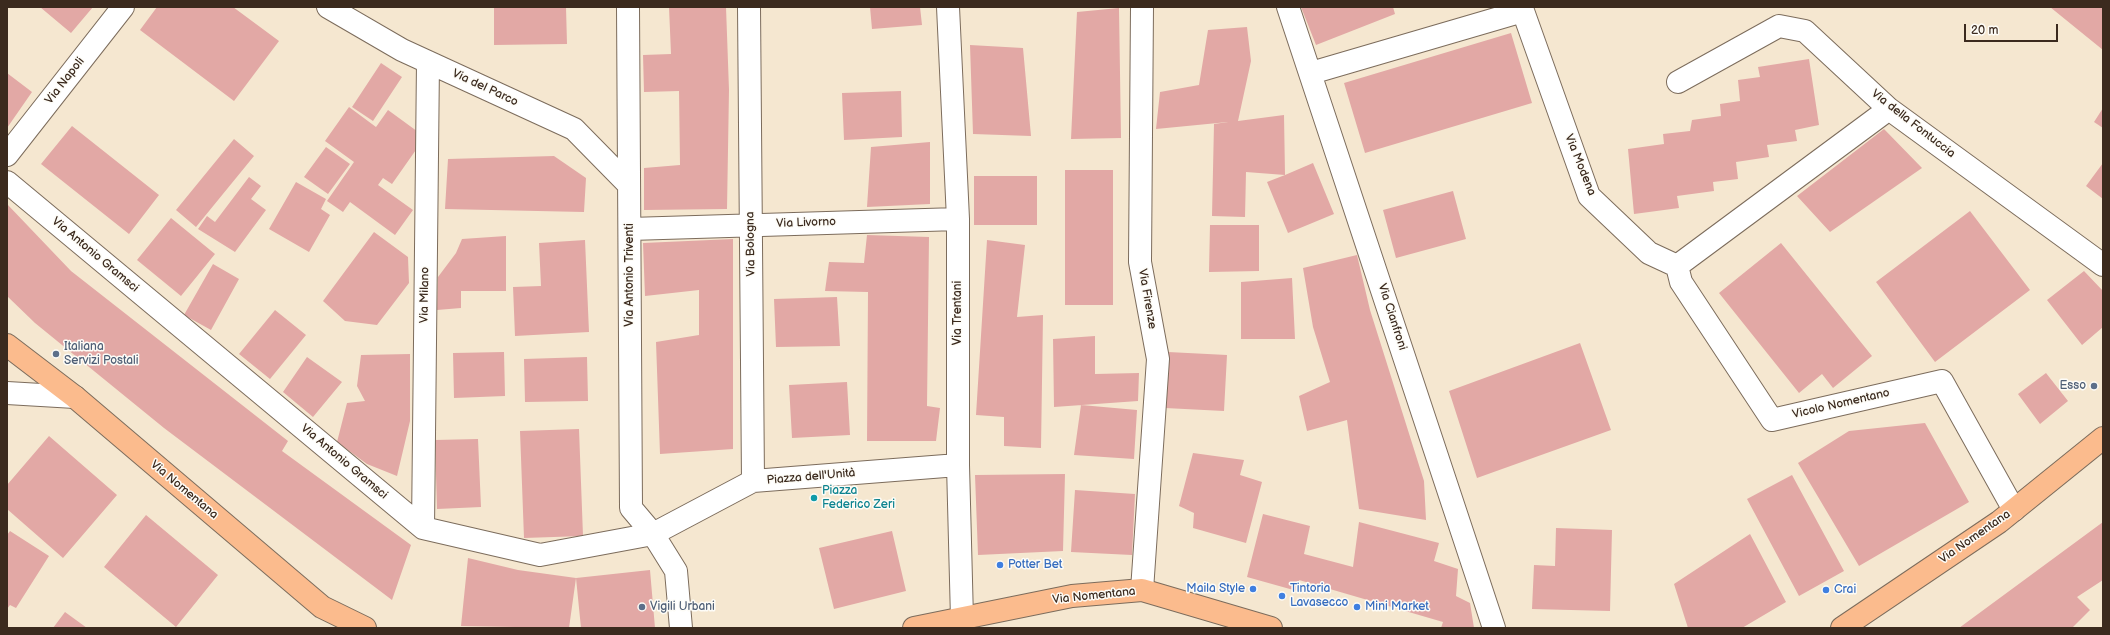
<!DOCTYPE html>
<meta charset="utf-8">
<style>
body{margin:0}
#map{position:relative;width:2110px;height:635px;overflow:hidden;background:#f5e7d0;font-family:"Balsamiq Sans",sans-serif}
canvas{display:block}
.frame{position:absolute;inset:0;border:8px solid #3b2a1e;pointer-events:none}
.scale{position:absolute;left:1964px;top:24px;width:94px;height:18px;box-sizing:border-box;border:2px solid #3b2a1e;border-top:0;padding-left:5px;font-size:12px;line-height:14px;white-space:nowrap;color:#3b2a1e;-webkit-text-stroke:3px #fdfcf7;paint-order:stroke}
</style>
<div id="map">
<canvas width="2110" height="635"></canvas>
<div class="frame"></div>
<div class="scale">20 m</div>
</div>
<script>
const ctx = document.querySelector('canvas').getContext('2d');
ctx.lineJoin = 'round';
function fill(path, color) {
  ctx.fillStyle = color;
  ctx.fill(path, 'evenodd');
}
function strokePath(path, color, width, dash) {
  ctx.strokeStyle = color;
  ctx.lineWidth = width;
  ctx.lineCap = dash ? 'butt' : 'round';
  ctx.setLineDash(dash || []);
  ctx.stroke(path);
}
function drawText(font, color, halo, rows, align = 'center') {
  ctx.font = font + ' "Balsamiq Sans",sans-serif';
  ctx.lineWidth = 3;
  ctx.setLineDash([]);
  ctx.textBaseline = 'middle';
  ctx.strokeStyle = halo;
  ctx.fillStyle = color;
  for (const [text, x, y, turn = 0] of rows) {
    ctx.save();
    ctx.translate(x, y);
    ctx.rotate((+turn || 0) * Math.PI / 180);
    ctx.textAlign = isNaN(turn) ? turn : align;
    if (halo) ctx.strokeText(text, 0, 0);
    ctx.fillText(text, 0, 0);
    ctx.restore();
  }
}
fill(new Path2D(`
 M40,7H93L71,33Z
 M157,7H233L279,41L234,101L140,30Z
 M494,7H566L567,44L494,45Z
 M669,7H726L729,90L727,209L644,210V168L680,165L679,91L644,92L643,55L671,54Z
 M870,7H920L922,25L872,29Z
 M1301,7H1393L1395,14L1316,45Z
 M2050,7H2103V50Z
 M1119,8L1121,138L1071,139L1077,12Z
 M1247,27L1251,61L1238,121L1284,115L1285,175L1313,163L1334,214L1288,233L1267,182L1285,175L1246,172L1245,217L1212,216L1214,124L1228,122L1156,129L1160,92L1199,85L1208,30Z
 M1511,33L1532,103L1365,153L1344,83Z
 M970,45L1023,48L1031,136L973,134Z
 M1809,59L1819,125L1795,130L1797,141L1767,145L1769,157L1736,162L1738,179L1713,182L1714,191L1677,196L1679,208L1634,214L1628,149L1664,144L1663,134L1690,131L1692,120L1721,116L1720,104L1740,101L1738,80L1760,77L1758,67Z
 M381,63L402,77L373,121L352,107Z
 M7,73L32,92L7,128Z
 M901,91L902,137L844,140L842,93Z
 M349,107L376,127L388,110L425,137L392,184L383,178L378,185L413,210L395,235L350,202L343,212L327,201L354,162L325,141Z
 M2103,108V128L2094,122Z
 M72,126L159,195L129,234L41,164Z
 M1884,129L1922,168L1830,232L1797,196Z
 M234,139L254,156L196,227L176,210Z
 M930,142V204L867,207L871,147Z
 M326,147L350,164L328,194L304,177Z
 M554,156L586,178L584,212L445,209L448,159Z
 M2103,163V199L2086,186Z
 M1065,170H1113V305H1065Z
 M974,176H1037V225H974Z
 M249,177L261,186L251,199L266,210L235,252L198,229L207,216L215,222Z
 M296,182L326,199L321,209L330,215L309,252L269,229Z
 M1453,191L1466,239L1396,258L1383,210Z
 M7,204L71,271L288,441L282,451L411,545L392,600L164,428L35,323L7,296Z
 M1970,211L2030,290L1935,362L1876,282Z
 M171,218L215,254L181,296L137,260Z
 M1210,225H1259V271L1209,272Z
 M374,232L408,257L409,283L377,325L345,321L323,301Z
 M867,235L929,237L927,406L940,408L936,441H867L868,292L825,291L829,262L864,263Z
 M506,236V291H461V308L437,310L438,277L456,253L462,239Z
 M733,239V449L660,454L656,342L699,335V290L645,296L643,243Z
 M585,240L589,332L515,336L513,287L541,286L539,243Z
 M987,240L1025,245L1017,317L1043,315L1041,448L1004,446V417L976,415Z
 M1781,243L1872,356L1833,388L1822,374L1799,393L1719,293Z
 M1357,255L1370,310L1424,481L1426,520L1359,509L1347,420L1307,431L1299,396L1330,382L1313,327L1303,268Z
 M213,264L239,279L211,330L184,315Z
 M2084,271L2103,291V327L2082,345L2047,300Z
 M1292,278L1295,339H1241V282Z
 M837,297L840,346L776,347L774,299Z
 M275,310L306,335L270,379L239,354Z
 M1095,336V374L1139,373L1138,401L1054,407L1053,339Z
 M1580,343L1611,430L1477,478L1449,391Z
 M504,352L505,396L454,398L453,353Z
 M1168,352L1227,355L1224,411L1165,408Z
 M410,354V421L397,476L367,464L337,442L347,403L365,401L357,386L361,355Z
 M307,357L342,382L313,417L283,392Z
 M587,357L588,401L525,402L524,359Z
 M2046,373L2068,401L2040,424L2018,394Z
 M847,382L850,435L792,438L789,385Z
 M1081,405L1137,410L1134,459L1074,455Z
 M1925,423L1969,502L1859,566L1798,463L1849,431Z
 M579,429L583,536L524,538L520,431Z
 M49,436L117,495L63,558L7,509V485Z
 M478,439L481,507L437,509L435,440Z
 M1193,453L1244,460L1240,475L1262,482L1246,543L1193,528L1194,513L1179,506Z
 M1065,474L1063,551L978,555L975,475Z
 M1792,475L1844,571L1799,596L1747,499Z
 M1075,490L1135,494L1132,555L1071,552Z
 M1263,514L1310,526L1304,554L1353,567L1359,522L1439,543L1434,561L1458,569L1456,596L1470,603L1474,628H1441L1443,622L1299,580L1297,591L1247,577Z
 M146,515L218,575L176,627L104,567Z
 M2103,522V580L2077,597L2090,610L2072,628H1959Z
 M1556,528L1612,530L1610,611L1532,609L1534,565L1555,566Z
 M10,531L49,556L16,608L10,605L7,609V535Z
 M892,531L906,591L834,609L819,548Z
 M1750,534L1786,602L1742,628H1688L1674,584Z
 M468,558L518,570L576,578L569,628L461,626Z
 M650,570L655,628H581L576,578Z
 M65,612L87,628H53Z`), '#e2a8a5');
const minor = new Path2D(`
 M328,7L402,50L574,129L629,185
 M628,7L631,508L653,534L676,571L681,628
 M749,7L753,481
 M948,7L958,219V465L962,619
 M1142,7L1140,262L1158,359L1142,590
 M1288,7L1494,628
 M1311,73L1523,11L1589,196L1649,253L1677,266L1889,109
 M1678,82L1779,26L1805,31L1889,109L2103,265
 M7,155L123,7
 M7,182L423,528L540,555L653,534L753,481L958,465
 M630,229L958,219
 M1677,266L1681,282L1772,420L1942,381L2014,510
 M7,393L75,397
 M423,528L428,62`);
const major = new Path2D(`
 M7,345L75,397L322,607L365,628
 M914,628L1072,596L1142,590L1271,628
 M1842,628L1999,522L2103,438`);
strokePath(minor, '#7c6c5c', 24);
strokePath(major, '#7c6c5c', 24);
strokePath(minor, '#fff', 22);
strokePath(major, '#fbbb8d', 22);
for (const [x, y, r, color] of [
 [56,354,4,"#5c6f8a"],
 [2094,386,4,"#5c6f8a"],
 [814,498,4,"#0f9aa8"],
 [1000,565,4,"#3f7fe0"],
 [1253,589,4,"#3f7fe0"],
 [1826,590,4,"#3f7fe0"],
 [1282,596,4,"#3f7fe0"],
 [642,607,4,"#5c6f8a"],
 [1357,607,4,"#3f7fe0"]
]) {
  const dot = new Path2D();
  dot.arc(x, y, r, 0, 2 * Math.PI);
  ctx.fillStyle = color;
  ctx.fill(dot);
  strokePath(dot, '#fdfcf7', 1.5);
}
drawText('12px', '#3b2a1e', '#fdfcf7', [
 ["Via Napoli",65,81,-52],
 ["Via del Parco",485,88,25],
 ["Via della Fontuccia",1913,124,38],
 ["Via Modena",1580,165,68],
 ["Via Livorno",806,223,-2],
 ["Via Bologna",751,244,-91],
 ["Via Antonio Gramsci",95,255,40],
 ["Via Antonio Triventi",630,275,-90],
 ["Via Milano",425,295,-89],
 ["Via Firenze",1147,299,80],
 ["Via Trentani",958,313,-90],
 ["Via Cianfroni",1392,317,72],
 ["Vicolo Nomentano",1841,404,-13],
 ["Via Antonio Gramsci",344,462,40],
 ["Piazza dell'Unità",811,477,-5],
 ["Via Nomentana",184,490,40],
 ["Via Nomentana",1975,537,-35],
 ["Via Nomentana",1094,596,-6]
]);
drawText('12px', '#4e5e75', '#fdfcf7', [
 ["Italiana",64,347],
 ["Servizi Postali",64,361],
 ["Esso",2086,386,"right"],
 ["Vigili Urbani",650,607]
], 'left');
drawText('12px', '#0d838f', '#fdfcf7', [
 ["Piazza",822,491],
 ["Federico Zeri",822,505]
], 'left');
drawText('12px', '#366cbe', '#fdfcf7', [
 ["Potter Bet",1008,565],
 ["Maila Style",1245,589,"right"],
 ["Tintoria",1290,589],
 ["Lavasecco",1290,603],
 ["Crai",1834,590],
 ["Mini Market",1365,607]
], 'left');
</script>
